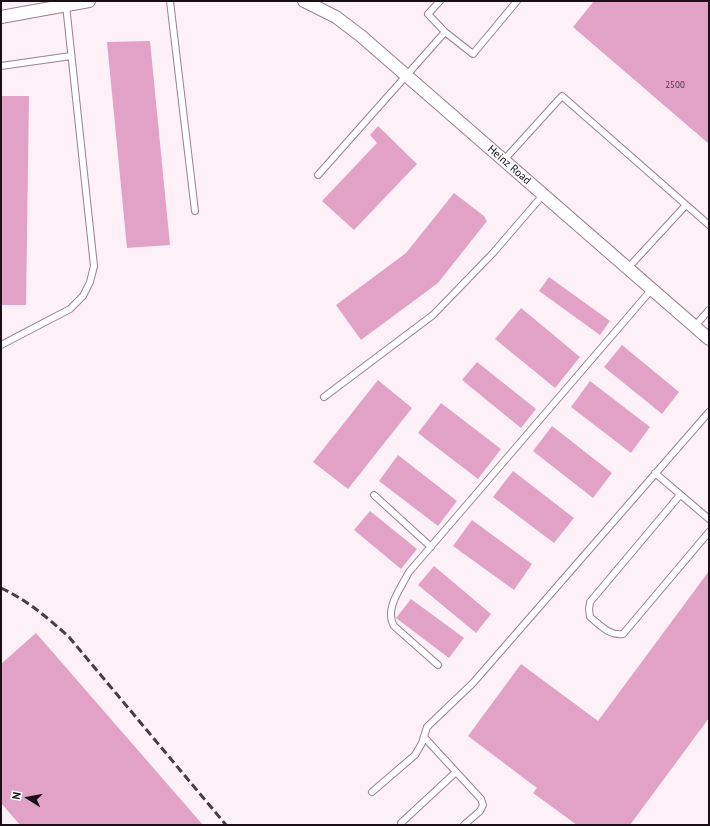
<!DOCTYPE html>
<style>
body{margin:0}
#map{position:relative;width:710px;height:826px;overflow:hidden;background:#fdf1f7;font-family:"PT Sans",sans-serif}
canvas{display:block}
.frame{position:absolute;inset:0;border:2px solid #190f15;pointer-events:none}
.north{position:absolute;left:8px;top:778px;width:40px;height:40px;-webkit-text-stroke:3px #fff;paint-order:stroke;rotate:281deg;font-size:11px;font-weight:700;line-height:16px;text-align:center;color:#190f15}
.north::after{content:'';display:block;margin:auto;width:14px;height:18px;background:#190f15;clip-path:polygon(50% 0,100% 100%,50% 72%,0 100%)}
</style>
<div id="map">
<canvas width="710" height="826"></canvas>
<div class="frame"></div>
<div class="north">N</div>
</div>
<script>
const ctx = document.querySelector('canvas').getContext('2d');
ctx.lineJoin = 'round';
function fill(path, color) {
  ctx.fillStyle = color;
  ctx.fill(path, 'evenodd');
}
function strokePath(path, color, width, dash) {
  ctx.strokeStyle = color;
  ctx.lineWidth = width;
  ctx.lineCap = dash ? 'butt' : 'round';
  ctx.setLineDash(dash || []);
  ctx.stroke(path);
}
function drawText(font, color, halo, rows, align = 'center') {
  ctx.font = font + ' "PT Sans",sans-serif';
  ctx.lineWidth = 3;
  ctx.setLineDash([]);
  ctx.textBaseline = 'middle';
  ctx.strokeStyle = halo;
  ctx.fillStyle = color;
  for (const [text, x, y, turn = 0] of rows) {
    ctx.save();
    ctx.translate(x, y);
    ctx.rotate((+turn || 0) * Math.PI / 180);
    ctx.textAlign = isNaN(turn) ? turn : align;
    if (halo) ctx.strokeText(text, 0, 0);
    ctx.fillText(text, 0, 0);
    ctx.restore();
  }
}
fill(new Path2D(`
 M594,1H709V144L573,27Z
 M150,41L170,245L127,248L107,42Z
 M1,96H29L26,305H1Z
 M378,126L417,164L354,230L322,201L377,143L370,135Z
 M454,193L484,216L487,221L438,283L361,340L336,305L406,253Z
 M549,277L610,321L600,335L539,291Z
 M521,308L580,357L555,388L495,339Z
 M622,345L679,392L662,414L604,367Z
 M477,362L536,409L521,428L462,380Z
 M378,380L412,408L348,489L313,462Z
 M590,381L650,427L631,453L571,407Z
 M441,403L501,449L478,479L418,433Z
 M552,426L612,473L593,498L533,451Z
 M398,455L457,501L438,526L379,481Z
 M513,471L574,518L554,543L493,497Z
 M370,511L417,549L401,569L354,530Z
 M472,520L532,564L514,590L453,546Z
 M434,566L491,614L476,633L418,585Z
 M709,571V718L630,825H577L533,793L537,788L468,736L521,664L598,721Z
 M411,599L464,638L449,658L396,618Z
 M36,633L203,825H20L1,803V664Z`), '#e2a2c6');
const lane = new Path2D(`
 M170,1L195,211
 M440,1L428,14L445,32L473,54L517,1
 M1,66L71,56
 M504,160L562,96L709,225
 M318,175L445,32
 M628,268L686,205
 M695,326L709,310
 M1,345L70,309L83,296L90,282L94,266L66,5
 M324,397L433,315L493,253L543,195
 M655,473L709,519
 M374,495L431,547
 M680,495L590,602L589,609L590,617C600,625 609,636 623,634L709,532
 M438,665L394,626C384,609 401,588 409,572L652,289
 M424,737L481,799L483,805L480,811L464,825
 M372,792L415,755L422,743L427,727L473,683L709,412
 M401,823L456,772`);
const street = new Path2D(`
 M304,1L336,17L361,36L709,339
 M1,17L89,1`);
strokePath(lane, '#9b808f', 8);
strokePath(street, '#9b808f', 14);
strokePath(lane, '#fff', 6);
strokePath(street, '#fff', 12);
strokePath(new Path2D(`
 M1,588C27,600 48,618 69,637L226,825`), '#473c42', 3, [8, 4]);
drawText('9px', '#4b3441', null, [
 ["2500",675,85]
]);
drawText('11px', '#190f15', '#fff', [
 ["Heinz Road",509,165,41]
]);
</script>
